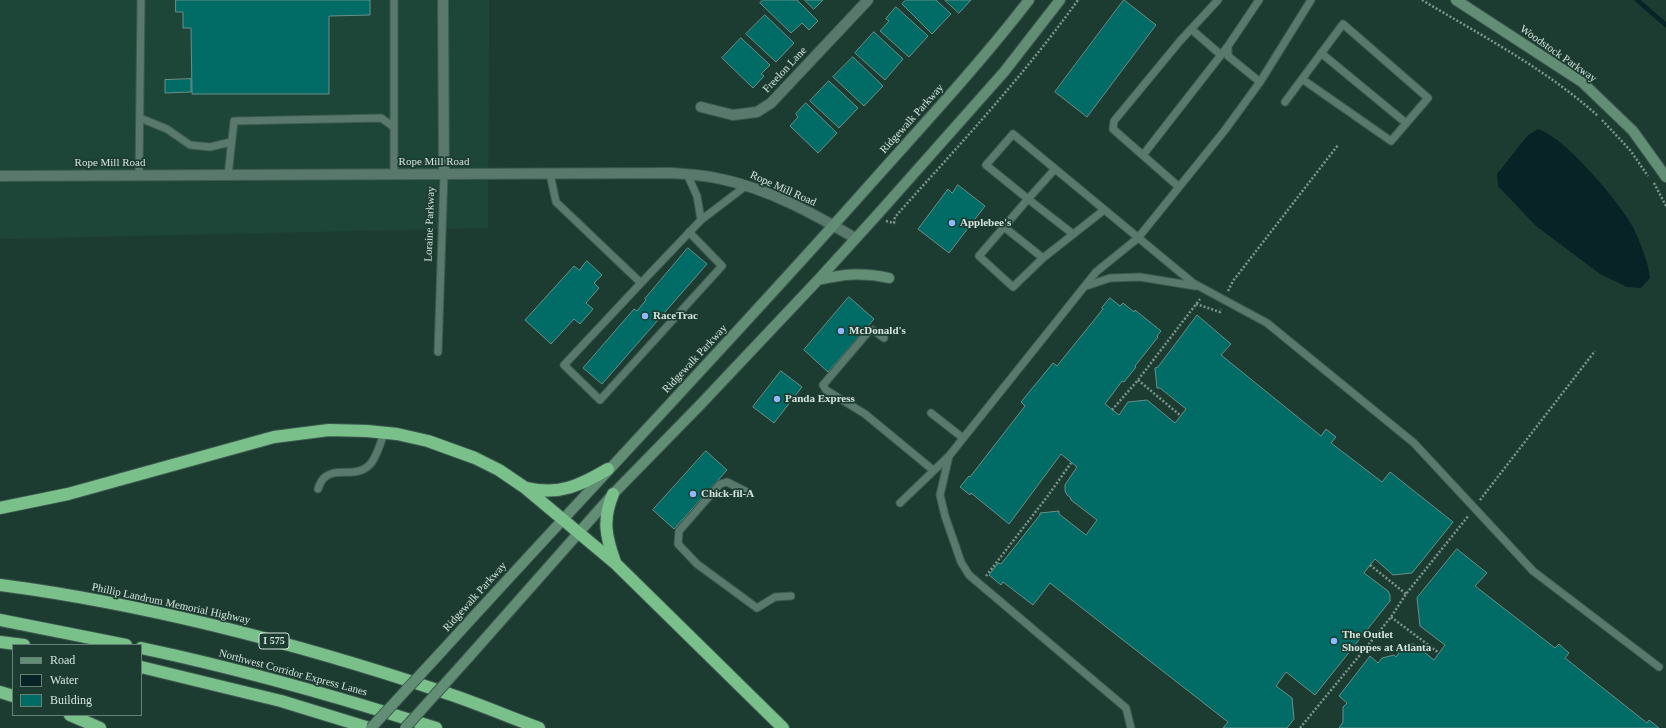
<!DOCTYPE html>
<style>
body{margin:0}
#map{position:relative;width:1666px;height:728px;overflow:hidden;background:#1d3c31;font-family:"Times New Roman",serif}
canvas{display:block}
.legend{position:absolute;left:12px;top:644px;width:130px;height:72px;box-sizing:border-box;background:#1d3c31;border:1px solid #668076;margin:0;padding:5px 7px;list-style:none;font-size:12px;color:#d4e5de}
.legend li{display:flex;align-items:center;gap:8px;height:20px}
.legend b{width:20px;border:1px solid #668076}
</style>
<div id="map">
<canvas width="1666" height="728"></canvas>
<ul class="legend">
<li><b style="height:5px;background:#628e75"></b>Road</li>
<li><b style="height:11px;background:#082326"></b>Water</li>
<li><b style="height:11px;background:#016c65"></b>Building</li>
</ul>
</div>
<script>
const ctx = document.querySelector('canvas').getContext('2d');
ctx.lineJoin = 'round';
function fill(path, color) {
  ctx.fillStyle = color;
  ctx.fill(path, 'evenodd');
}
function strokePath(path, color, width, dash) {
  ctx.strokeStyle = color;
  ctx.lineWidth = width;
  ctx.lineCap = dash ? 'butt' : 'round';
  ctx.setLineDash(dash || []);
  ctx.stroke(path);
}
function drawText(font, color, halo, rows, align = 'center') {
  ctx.font = font + ' "Times New Roman",serif';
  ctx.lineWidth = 3.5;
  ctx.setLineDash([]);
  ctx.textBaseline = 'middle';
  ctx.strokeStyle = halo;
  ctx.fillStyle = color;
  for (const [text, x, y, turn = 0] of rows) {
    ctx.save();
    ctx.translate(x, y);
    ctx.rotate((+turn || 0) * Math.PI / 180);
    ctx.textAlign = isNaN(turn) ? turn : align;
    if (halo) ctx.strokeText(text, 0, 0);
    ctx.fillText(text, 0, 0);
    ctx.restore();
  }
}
fill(new Path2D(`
 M0,0H489L488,228L0,239Z`), '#1e4638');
fill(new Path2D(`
 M1538,129C1566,138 1620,203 1634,229C1641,245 1648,261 1650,278L1641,288L1627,287L1600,274L1536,226L1498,186L1497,174L1528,135Z`), '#082326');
strokePath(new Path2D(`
 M1637,0L1666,25`), '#082326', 4.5);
const building = new Path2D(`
 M176,0H370V15L329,16V94H192L191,28H183V12H176Z
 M763,0H797L818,21L809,30L802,23L791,33L760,3Z
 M805,0H823L814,9Z
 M906,0H936L951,14L932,34L902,4Z
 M945,0H971L959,13Z
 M1124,0L1156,25L1087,117L1055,92Z
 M896,7L928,36L909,57L880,31L889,21L886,19Z
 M765,15L794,43L776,62L746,34Z
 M874,32L903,59L885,80L855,53Z
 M741,38L770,65L761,74L764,76L753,88L722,58Z
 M853,57L883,86L864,106L833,77Z
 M191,79V92L165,93V80Z
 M829,81L858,108L839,128L810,101Z
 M806,103L837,133L818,153L790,126L798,117L796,114Z
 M958,185L985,206L949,253L918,229L948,189L952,193Z
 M688,248L707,264L602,384L583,368L634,309L637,311L646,300L645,299Z
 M587,261L602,275L594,283L599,288L586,303L593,309L580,324L574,319L551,344L525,320L574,266L579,270Z
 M849,297L874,319L828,372L804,350Z
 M1110,298L1120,306L1123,303L1134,312L1135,310L1161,331L1157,336L1158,337L1135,366L1136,367L1124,382L1122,381L1105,404L1119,415L1128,402L1147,400L1175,423L1186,409L1160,388H1157L1155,368L1158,367L1197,315L1231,344L1221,355L1321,436L1326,429L1336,437L1331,443L1382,482L1390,472L1453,522L1412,573L1393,575L1375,559L1370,565L1364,573L1388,591L1390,595V601L1315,695L1286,672L1276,686L1292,698L1294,719L1287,728H1223L1228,722L1050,583L1033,605L1003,582L1001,585L989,575L998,563L1001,564L1040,515V513L1059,511V514L1086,535L1097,520L1071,500L1070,497L1067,495L1065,491V485L1077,467L1061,454L1009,524L971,493L970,495L960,487L969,476L970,477L1025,406L1021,402L1053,363L1057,366L1103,309L1102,308Z
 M781,371L802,387L774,423L753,407Z
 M706,451L727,470L674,529L653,510Z
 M1457,549L1487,573L1475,586L1555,648L1559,644L1569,653L1565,658L1647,723L1649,720L1659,728H1339L1343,722V707L1347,703L1339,696L1370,656L1378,663L1382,658L1394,655L1396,657L1405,644H1414L1434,660L1445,645L1420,626L1417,598Z`);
fill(building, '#016c65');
strokePath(building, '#6a8f8b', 1);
const service = new Path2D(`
 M394,0V127
 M1259,0L1228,46V56L1260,82
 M1343,24L1428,98L1391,141L1302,79Z
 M1191,29L1221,55
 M1321,53L1406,123
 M1285,102L1302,79
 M140,118L167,129L190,145L210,147L231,142
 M1143,155L1228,46
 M1055,169L1028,199L1073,234
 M550,174L556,202L641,283L701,220L747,185
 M687,174L697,196L701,220
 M139,175L141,0
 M228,175L234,121L381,118L394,127V174
 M1179,187L1113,129L1114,121L1180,41L1218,0
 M1104,210L1043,258L1013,287L979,256L1028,199L986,165L1013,134L1193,283L1267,323L1414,443L1533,571L1659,667
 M1004,227L1043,258
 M641,283L564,365L600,400L722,266L689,232
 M1086,286L1110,278L1140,277L1195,286
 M884,338L873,330L869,331L823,385L826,390L865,414L933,470
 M438,352L444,174
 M931,413L963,438
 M318,489C319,486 321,481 324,478C336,466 359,480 372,462C378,453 381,442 384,433
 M749,493L727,482L720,484L679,531L678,544L697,564L757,608L775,597L791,596
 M900,503L949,456
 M1131,728L1126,708L969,575L961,562L945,516L940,495L949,456L1096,272L1138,238L1225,130L1260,82L1311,0`);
const minor = new Path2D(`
 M443,0L444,174
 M701,107L733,115L757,112L771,103L868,0
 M0,176L670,173C687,174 704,175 721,179C769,189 814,214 855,238`);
const secondary = new Path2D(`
 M1456,0L1582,82L1633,131L1666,177
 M818,280C843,274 864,272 889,278
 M443,650C583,496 727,345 865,190C921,127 978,66 1029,0
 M468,658L613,494L700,405L818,280L878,214L1004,72L1060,0`);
const motorway = new Path2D(`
 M527,488C559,496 581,485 608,469
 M613,494C602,520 606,537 615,562
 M0,508L68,494L274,437L329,430L367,431L397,434L428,441L475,458L499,470L524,487L616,564L783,728
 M0,585C153,605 303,645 449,694C479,704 509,717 539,728
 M0,620L126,645
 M0,642L24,645
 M141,648C241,669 339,697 436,728
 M141,667L281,701L369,728
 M0,692L13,696
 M70,715L100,728`);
strokePath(service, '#3e5950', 9);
strokePath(minor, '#3e5950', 12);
strokePath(secondary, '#3e5950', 12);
strokePath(motorway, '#3e5950', 14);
strokePath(new Path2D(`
 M1422,0C1482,36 1546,69 1598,116
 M1602,120L1630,150L1648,176
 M1654,183L1666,206
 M886,221L894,223L895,217L902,209C963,141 1025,74 1078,0
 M1228,291L1233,281L1338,145
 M1196,304L1220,312L1221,309
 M1138,380L1181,416
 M1112,410L1138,380L1200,299
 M1480,500L1595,351
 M1370,565L1406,594
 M986,576L1047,497L1071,463
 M1391,617L1439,653
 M1300,728L1391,617L1406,594L1469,515`), '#7e968d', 2.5, [2, 2]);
strokePath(service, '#58796c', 7);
strokePath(minor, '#58796c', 10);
strokePath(secondary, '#628e75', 10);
strokePath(motorway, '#7ac08a', 12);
const secondaryBridge = new Path2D(`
 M371,728L443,650
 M405,728L468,658`);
strokePath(secondaryBridge, '#3e5950', 12, []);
strokePath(secondaryBridge, '#628e75', 10);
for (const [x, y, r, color] of [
 [952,223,4,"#90b8fd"],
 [645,316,4,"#90b8fd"],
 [841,331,4,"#90b8fd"],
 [777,399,4,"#90b8fd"],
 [693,494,4,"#90b8fd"],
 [1334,641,4,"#90b8fd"]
]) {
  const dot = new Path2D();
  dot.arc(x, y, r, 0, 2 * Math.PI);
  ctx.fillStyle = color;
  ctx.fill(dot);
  strokePath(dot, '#1d3c31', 1.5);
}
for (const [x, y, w] of [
 [274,641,30]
]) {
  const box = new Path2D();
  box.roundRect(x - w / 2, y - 8, w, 16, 3);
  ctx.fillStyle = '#1d3c31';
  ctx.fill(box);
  strokePath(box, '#d4e5de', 1);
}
drawText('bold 10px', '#d4e5de', null, [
 ["I 575",274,641]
]);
drawText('11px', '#d4e5de', '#1d3c31', [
 ["Woodstock Parkway",1558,54,35],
 ["Freelon Lane",785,70,-47],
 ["Ridgewalk Parkway",912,119,-48],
 ["Rope Mill Road",434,162],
 ["Rope Mill Road",110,163],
 ["Rope Mill Road",783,189,24],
 ["Loraine Parkway",430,224,-88],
 ["Ridgewalk Parkway",695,359,-47],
 ["Ridgewalk Parkway",475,597,-48],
 ["Phillip Landrum Memorial Highway",171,604,12],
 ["Northwest Corridor Express Lanes",293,673,15]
]);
drawText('bold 11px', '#d4e5de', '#1d3c31', [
 ["Applebee's",960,223],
 ["RaceTrac",653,316],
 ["McDonald's",849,331],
 ["Panda Express",785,399],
 ["Chick-fil-A",701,494],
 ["The Outlet",1342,635],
 ["Shoppes at Atlanta",1342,648]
], 'left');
</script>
